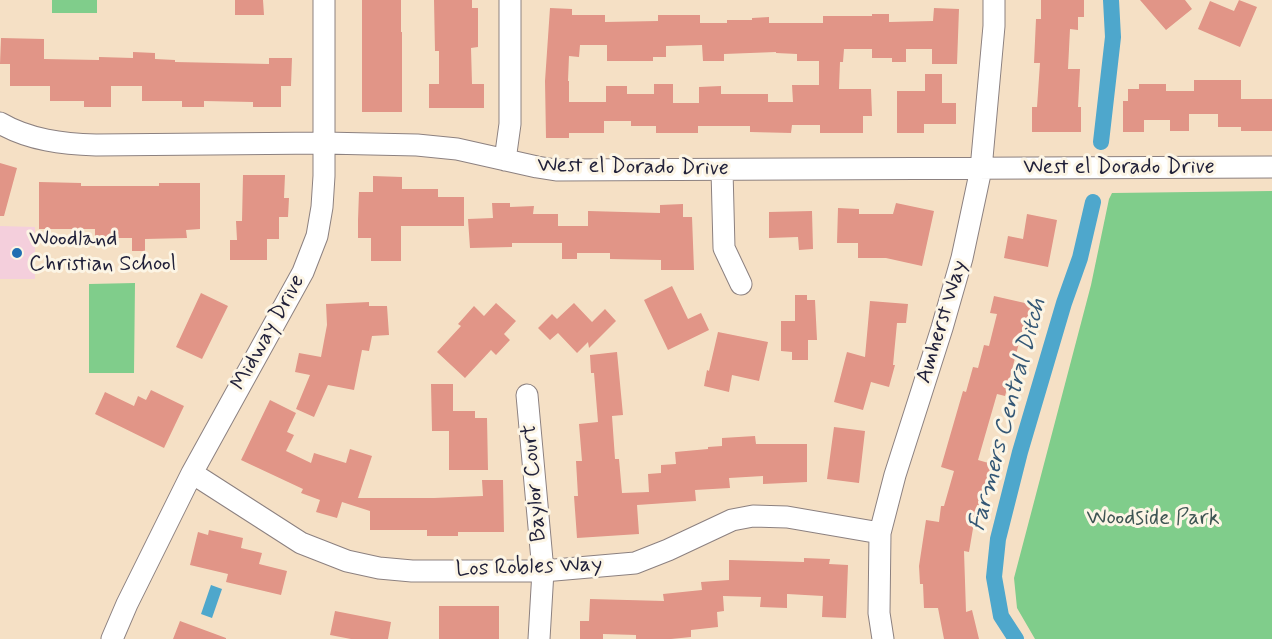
<!DOCTYPE html>
<style>
body{margin:0}
canvas{display:block;background:#f5e0c5}
</style>
<canvas width="1272" height="639"></canvas>
<script>
const ctx = document.querySelector('canvas').getContext('2d');
ctx.lineJoin = 'round';
function fill(path, color) {
  ctx.fillStyle = color;
  ctx.fill(path, 'evenodd');
}
function strokePath(path, color, width, dash) {
  ctx.strokeStyle = color;
  ctx.lineWidth = width;
  ctx.lineCap = dash ? 'butt' : 'round';
  ctx.setLineDash(dash || []);
  ctx.stroke(path);
}
function drawText(font, color, halo, rows, align = 'center') {
  ctx.font = font + ' Mynerve,sans-serif';
  ctx.lineWidth = 6;
  ctx.setLineDash([]);
  ctx.textBaseline = 'middle';
  ctx.strokeStyle = halo;
  ctx.fillStyle = color;
  for (const [text, x, y, turn = 0] of rows) {
    ctx.save();
    ctx.translate(x, y);
    ctx.rotate((+turn || 0) * Math.PI / 180);
    ctx.textAlign = isNaN(turn) ? turn : align;
    if (halo) ctx.strokeText(text, 0, 0);
    ctx.fillText(text, 0, 0);
    ctx.restore();
  }
}
fill(new Path2D(`
 M0,226L35,227V279H0Z`), '#f4cfdc');
fill(new Path2D(`
 M52,0H97V13H52Z
 M1272,191V639H1035L1017,608L1014,578L1091,285L1109,199L1112,193Z
 M135,283L134,373H89V284Z`), '#80cd8b');
fill(new Path2D(`
 M211,585L222,589L212,618L201,614Z`), '#4ea7cc');
strokePath(new Path2D(`
 M1101,142L1113,37L1111,0
 M1016,639L1001,616L994,577L998,539L1020,452L1064,303L1080,258L1093,202`), '#4ea7cc', 16);
fill(new Path2D(`
 M235,0H263L264,15H235Z
 M362,0H401V32H402V112H362Z
 M434,0H472V8H478V47L471,48L472,84H484V108H429V84H439V51H435Z
 M1041,0H1084V17H1078V30L1070,29L1068,69H1080L1078,107H1081V132H1032V107H1037L1040,63H1034L1036,19H1041Z
 M1140,0H1185L1192,9L1166,30Z
 M1239,0L1257,7L1240,47L1198,29L1210,1L1234,11Z
 M550,8L572,9V15H605V22L658,21V15H700V23H727V20H752V18L769,17V23H823V16H872V14H889V22L933,21L934,8L959,9L957,64H932V49H906V62H892V58H872V49H844L843,62H840L839,89H871L872,116H863V133H820V125H792L791,133L750,132V126H698V133H656V126H631V121H604V133H569V138H546L545,81ZM580,45H607V61H653V57H666V46L702,45L703,61H724V54L776,52V53L797,54V61H819V85H792L793,102H768V94H721V86L699,87V103H673V84H654V94H627V86H606V102H569V81H568L569,56L579,57Z
 M1,38L44,39V59L99,60V57L133,58V52L155,53V59L175,60V62L269,64V58H292L291,86H281V107H253V102L204,101V107H182V101H142V86H111V107H84V101H50V86H10V64H0Z
 M925,74H942V103H956V124H924V133H897V91H925Z
 M1194,80H1241V99H1272V131H1241V127H1218V114H1189V131H1170V120H1144V132H1123V101H1128V89H1139V84H1166V91H1194Z
 M0,163L17,168L4,216H0Z
 M243,175H285L284,198H289L288,217H279V239H267V260H230V240H237L236,221H242Z
 M373,176L402,177V189H438V197H464V226H401V261H371V238H358V220L359,192H373Z
 M39,182L81,183V186H159V183H200V229L186,230L187,238L145,239V251H132V238H95V229H39Z
 M492,203H510V207L534,206L533,214H558V226H588V211L660,213V205L683,204V217H692L694,270H661V260L610,259V253H577V259H562V243H512V247L470,248L468,219L493,218Z
 M896,203L934,211L922,266L886,258H858V243H837L838,208L859,209V214H893Z
 M812,211L813,249L799,250L798,237L769,238V212Z
 M1027,214L1057,220L1048,267L1004,258L1008,236L1023,239Z
 M672,286L688,319L701,313L709,330L668,350L644,300Z
 M201,293L228,306L202,359L176,347Z
 M795,295H807V300H815L817,340H808V360H792V352L781,351V321H795Z
 M994,296L1038,306L1033,327L1024,324L1005,396L997,394L978,460L992,464L980,506L977,505L969,552L964,551L966,612L972,610L979,639H944L938,608H924L923,584H920L919,566L926,520L939,522L941,506H944L954,471L941,467L963,391L966,392L973,367L978,368L984,345L989,346L997,314L990,313Z
 M870,301L908,304L906,323H897L893,365H895L889,387L871,382L863,410L834,402L847,352L865,357Z
 M369,302V306H387L389,335L372,336L369,351L362,350L354,390L328,385L314,417L296,409L310,375L295,372L299,353L321,357L327,325L326,304Z
 M496,303L516,321L504,334L510,340L496,355L491,350L465,378L437,352L461,326L458,324L474,306L484,316Z
 M574,303L592,322L605,309L616,321L589,348L588,342L577,353L558,333L550,340L538,328L552,314L557,319Z
 M718,332L768,342L759,381L732,375L729,392L704,386L707,370L709,371Z
 M617,352L623,415L612,416L615,459H619L622,493L649,492L648,474L661,473V465L676,464L675,452L708,449V447L722,446V438L755,436L756,444H807V482L763,484V476L729,478L730,488L695,490L696,501L637,505L639,534L577,538L574,496H578L576,461H582L579,424L598,422L594,373H591L590,355Z
 M431,384H453V411H475V418H487L488,470H449V431H432Z
 M151,390L184,406L164,448L95,414L105,392L134,406L138,396L146,400Z
 M270,400L296,413L287,432L294,435L286,451L311,463L314,453L346,463L350,449L372,456L358,498H434L483,496L482,480H503L504,532H458V536H427V530H370V511L342,502L337,518L316,512L320,500L301,493L303,489L241,460Z
 M834,427L865,431L859,483L827,479Z
 M209,530L243,538L241,548L262,553L259,564L287,571L281,595L226,582L228,574L190,565L198,532L208,535Z
 M804,558L830,559L829,564L848,565L846,618L822,617L823,596L787,594V608L760,607L761,597L723,596L724,611L717,612L718,627L691,630V637L671,639H636V635L603,634V639H580V621H589L590,599L664,601L663,594L702,590L701,582L729,580V560L804,562Z
 M439,606H499V639H439Z
 M335,611L391,622L388,639H351L330,635Z
 M180,621L226,638V639H173Z`), '#e19587');
const minor = new Path2D(`
 M0,123C29,140 63,144 96,145L324,143L417,145L457,149L537,167L556,170L1272,167
 M505,160L510,124V0
 M722,170L724,248L741,284
 M527,395L543,571L539,639
 M192,473L301,543L347,561L379,568L412,571H543L635,563L668,550L732,520L753,516L787,517L880,533
 M112,639L127,604L192,473L303,272L317,236L322,207L324,176V0
 M883,639L879,613L880,533L895,475L942,328L962,258L981,169L994,26V0`);
strokePath(minor, '#8c8180', 23);
strokePath(minor, '#fff', 21);
for (const [x, y, r, color] of [
 [17,253,6,"#1f6fb2"]
]) {
  const dot = new Path2D();
  dot.arc(x, y, r, 0, 2 * Math.PI);
  ctx.fillStyle = color;
  ctx.fill(dot);
  strokePath(dot, '#fcf5e5', 2);
}
drawText('22px', '#22223b', '#fcf5e5', [
 ["West el Dorado Drive",633,168,1],
 ["West el Dorado Drive",1119,168],
 ["Amherst Way",943,322,-73],
 ["Midway Drive",269,333,-61],
 ["Baylor Court",535,483,-95],
 ["Los Robles Way",529,568,-2]
]);
drawText('22px', '#22223b', '#fcf5e5', [
 ["Woodland",29,240],
 ["Christian School",29,265]
], 'left');
drawText('22px', '#3e5553', '#fcf5e5', [
 ["Woodside Park",1153,519]
]);
drawText('italic 24px', '#345775', '#fcf5e5', [
 ["Farmers Central Ditch",1009,415,-75]
]);
</script>
